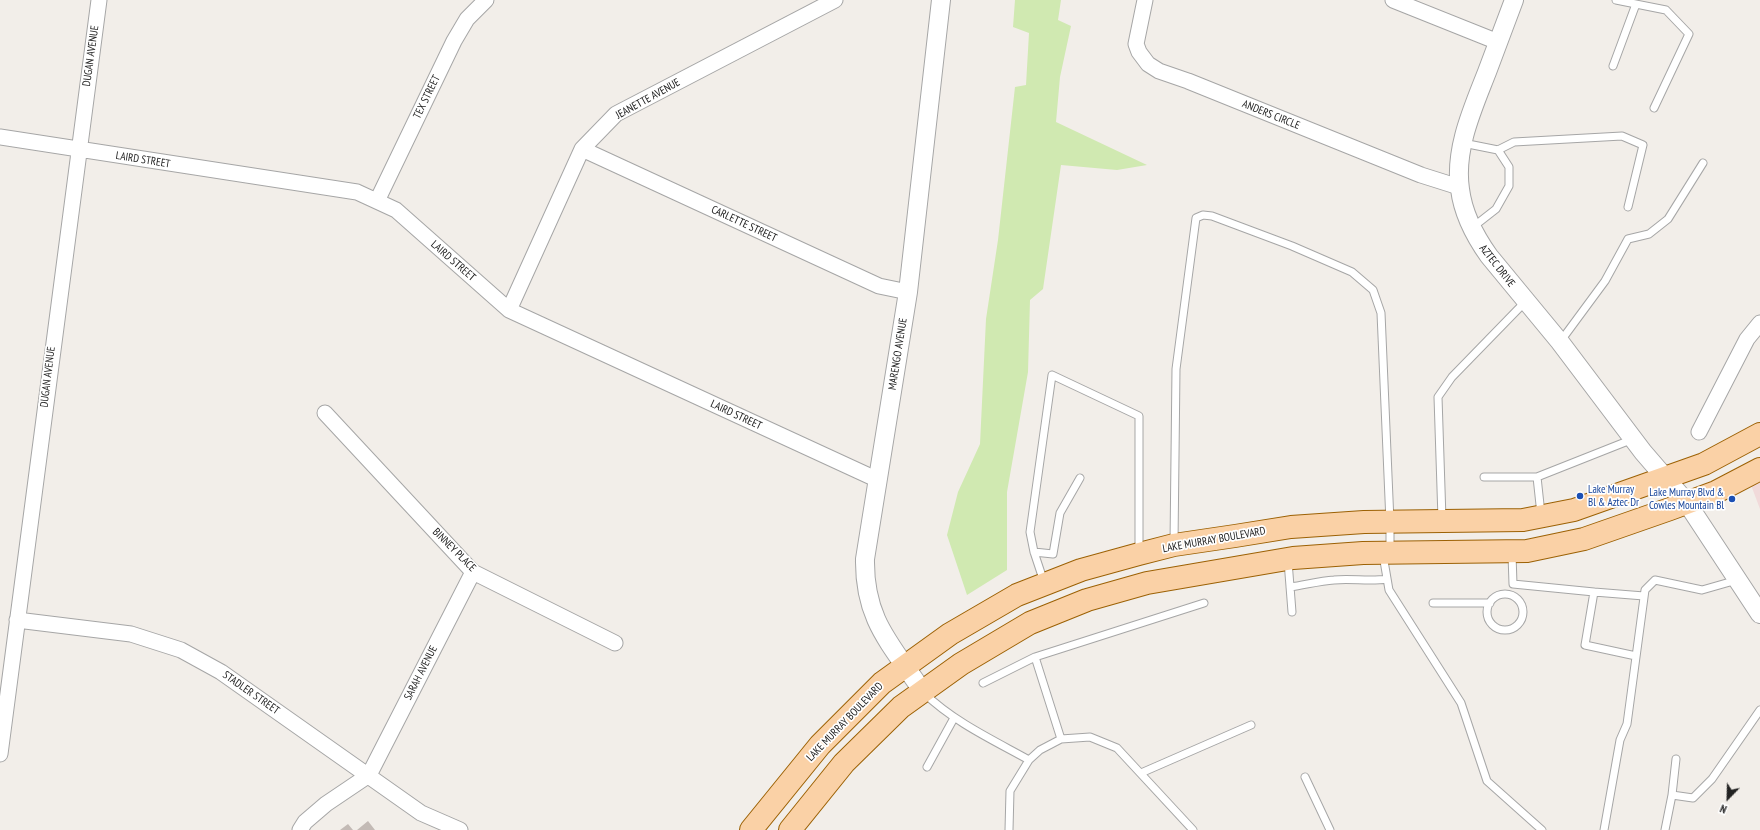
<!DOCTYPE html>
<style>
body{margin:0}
#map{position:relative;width:1760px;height:830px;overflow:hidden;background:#f2eee9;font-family:"PT Sans Narrow",sans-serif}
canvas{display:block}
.north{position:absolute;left:1708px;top:778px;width:40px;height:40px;-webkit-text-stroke:3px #fff;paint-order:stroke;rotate:203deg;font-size:11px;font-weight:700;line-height:16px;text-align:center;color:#222}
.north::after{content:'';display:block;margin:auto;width:14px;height:18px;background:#222;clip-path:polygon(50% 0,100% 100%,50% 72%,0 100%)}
</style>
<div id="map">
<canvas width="1760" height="830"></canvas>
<div class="north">N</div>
</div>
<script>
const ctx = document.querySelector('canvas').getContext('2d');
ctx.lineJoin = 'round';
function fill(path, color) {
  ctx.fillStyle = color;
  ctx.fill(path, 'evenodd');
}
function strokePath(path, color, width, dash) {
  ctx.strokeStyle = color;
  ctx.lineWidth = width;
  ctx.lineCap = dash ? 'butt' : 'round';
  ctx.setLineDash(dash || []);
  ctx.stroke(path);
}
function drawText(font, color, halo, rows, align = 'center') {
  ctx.font = font + ' "PT Sans Narrow",sans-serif';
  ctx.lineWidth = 3.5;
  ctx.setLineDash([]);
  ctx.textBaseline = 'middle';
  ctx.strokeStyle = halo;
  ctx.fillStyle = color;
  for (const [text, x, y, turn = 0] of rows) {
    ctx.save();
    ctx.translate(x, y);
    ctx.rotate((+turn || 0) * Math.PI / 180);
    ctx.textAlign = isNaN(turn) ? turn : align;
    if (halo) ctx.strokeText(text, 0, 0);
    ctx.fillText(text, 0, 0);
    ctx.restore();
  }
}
fill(new Path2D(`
 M1760,481V509L1751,485Z`), '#f1dada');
fill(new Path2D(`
 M1015,0H1061L1058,20L1071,26L1060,77L1056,122L1147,165L1117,170L1061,165L1043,289L1030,300L1028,372L1007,492V570L967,595L947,535L958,492L980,444L986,319L998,240L1015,87L1026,85L1029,33L1013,27Z`), '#d0e9b1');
fill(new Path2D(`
 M368,821L375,830H357Z
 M348,824L353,830H340Z`), '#c3bab5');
const service = new Path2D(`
 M1616,0L1666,10L1689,34L1654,108
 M1613,66L1636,4
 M1463,143L1498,150L1514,142L1622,136L1643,145L1628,207
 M1473,227L1496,209L1509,186V167L1498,150
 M1560,342L1605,281L1628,239L1649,234L1668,219L1703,163
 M1484,477H1537L1633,439
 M1537,477L1541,514
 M1442,519L1438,397L1452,377L1525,302
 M1174,543L1176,369L1196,218L1203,215L1212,216L1292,246L1352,272L1373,290L1381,313L1390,522V551
 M1034,552L1053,554L1060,513L1080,478
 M1512,554L1513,584L1594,592
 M1383,555L1389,590L1461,703L1487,781L1542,830
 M1288,561L1292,612
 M1044,582L1034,552L1030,532L1052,375L1139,416V551
 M1290,587C1305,585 1319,581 1334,580C1352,578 1369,582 1387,579
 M1487 612a18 18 0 1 1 36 0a18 18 0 1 1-36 0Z
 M1433,603H1490
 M1636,656L1585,645L1594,592L1644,596
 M1035,657L1061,739
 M983,683L1035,657L1204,603
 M924,693C954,722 993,740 1029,760L1040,750L1061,739L1090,737L1117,748L1193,830
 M1676,759L1672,795L1693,798L1712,779L1760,710
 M927,767L954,718
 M1141,773L1251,725
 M1305,777L1330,830
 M1009,830L1010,791L1029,760
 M1604,830L1620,740L1627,724L1645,590L1655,580L1702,590L1737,580
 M1665,830L1672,795`);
const minor = new Path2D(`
 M1145,0L1136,44L1139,52L1148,64L1159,71L1188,81L1421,175L1459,187
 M1393,0L1498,42
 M0,137L357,192L396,210L509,310L878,480
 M582,149L879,286L908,292
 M377,201L454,41L467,19L486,0
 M509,310L582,149L616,114L835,0
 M325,413L473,572L615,643
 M1699,432L1747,339L1760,323
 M17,620L131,634L181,650L221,672L421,813L460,830
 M0,754L99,0
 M300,830L305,822L326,804L369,775L473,572`);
const tertiary = new Path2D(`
 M1514,0C1505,24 1496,48 1487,72C1473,108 1454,149 1460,189C1463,214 1474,235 1489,256L1560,342L1643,452L1687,503L1760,614
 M923,692C891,644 864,620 865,559L908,292L941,0`);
const primary = new Path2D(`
 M751,830L820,745L882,683L950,634L1017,595L1081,570L1139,554L1174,545L1235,536L1291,527L1364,522L1523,520L1574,510L1704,464L1760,434
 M790,830L844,763L901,707L961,664L1030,623L1087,600L1147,583L1293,558L1363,553L1527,551L1584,539L1670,509L1716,492L1760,469`);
strokePath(service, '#a6a6a6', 9);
strokePath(minor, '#a6a6a6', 17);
strokePath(tertiary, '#a6a6a6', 20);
strokePath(primary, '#9c6104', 24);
strokePath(service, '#fff', 7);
strokePath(minor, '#fff', 15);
strokePath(tertiary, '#fff', 18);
strokePath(primary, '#fad1a6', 22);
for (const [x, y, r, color] of [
 [1580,496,4,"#1a4fb4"],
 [1732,499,4,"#1a4fb4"]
]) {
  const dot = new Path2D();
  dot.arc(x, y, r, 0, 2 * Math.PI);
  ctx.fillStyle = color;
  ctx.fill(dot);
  strokePath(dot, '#fff', 1.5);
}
drawText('11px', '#222', '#fff', [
 ["DUGAN AVENUE",91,56,-82],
 ["TEX STREET",427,97,-64],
 ["JEANETTE AVENUE",648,99,-29],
 ["ANDERS CIRCLE",1271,115,22],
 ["LAIRD STREET",143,160,9],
 ["CARLETTE STREET",744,224,25],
 ["LAIRD STREET",453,261,41],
 ["AZTEC DRIVE",1497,266,52],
 ["MARENGO AVENUE",898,354,-81],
 ["DUGAN AVENUE",48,377,-83],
 ["LAIRD STREET",736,415,25],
 ["LAKE MURRAY BOULEVARD",1214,540,-10],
 ["BINNEY PLACE",454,550,45],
 ["SARAH AVENUE",421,673,-63],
 ["STADLER STREET",251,693,35],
 ["LAKE MURRAY BOULEVARD",845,722,-46]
]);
drawText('11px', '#164399', '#fff', [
 ["Lake Murray",1588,490],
 ["Bl & Aztec Dr",1588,503],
 ["Lake Murray Blvd &",1724,493,"right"],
 ["Cowles Mountain Bl",1724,506,"right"]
], 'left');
</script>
